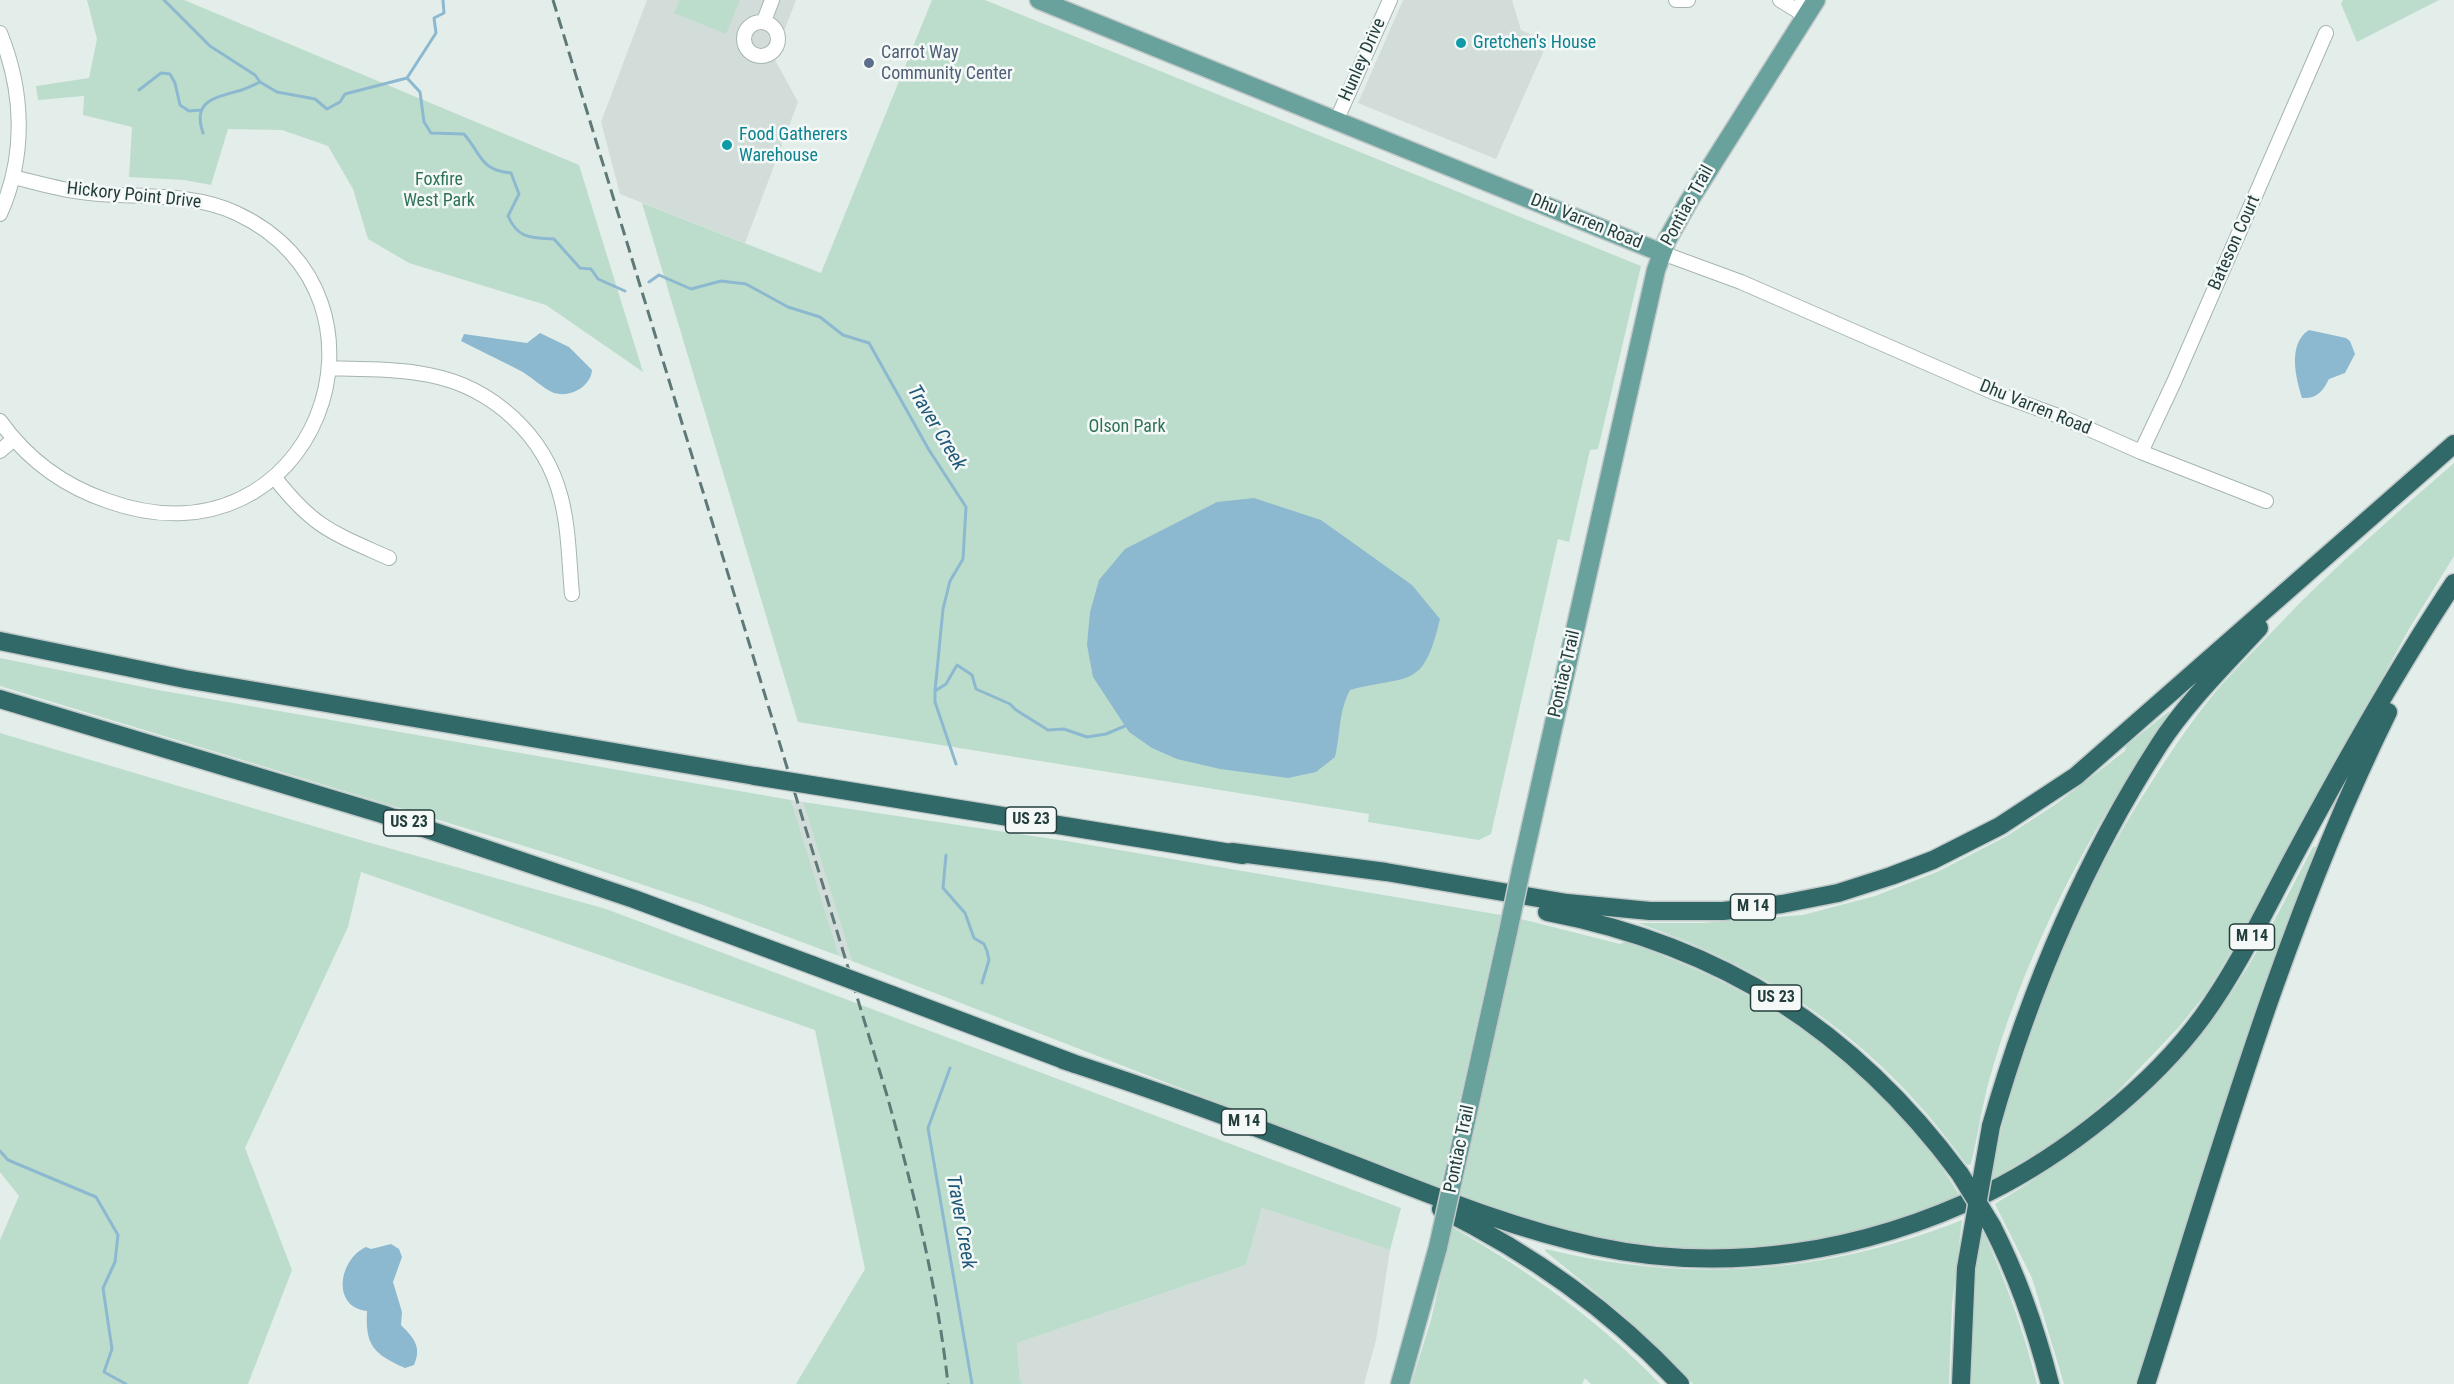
<!DOCTYPE html>
<style>
body{margin:0}
canvas{display:block;background:#e3edea}
</style>
<canvas width="2454" height="1384"></canvas>
<script>
const ctx = document.querySelector('canvas').getContext('2d');
ctx.lineJoin = 'round';
function fill(path, color) {
  ctx.fillStyle = color;
  ctx.fill(path, 'evenodd');
}
function strokePath(path, color, width, dash) {
  ctx.strokeStyle = color;
  ctx.lineWidth = width;
  ctx.lineCap = dash ? 'butt' : 'round';
  ctx.setLineDash(dash || []);
  ctx.stroke(path);
}
function drawText(font, color, halo, rows, align = 'center') {
  ctx.font = font + ' "Roboto Condensed",sans-serif';
  ctx.lineWidth = 5;
  ctx.setLineDash([]);
  ctx.textBaseline = 'middle';
  ctx.strokeStyle = halo;
  ctx.fillStyle = color;
  for (const [text, x, y, turn = 0] of rows) {
    ctx.save();
    ctx.translate(x, y);
    ctx.rotate((+turn || 0) * Math.PI / 180);
    ctx.textAlign = isNaN(turn) ? turn : align;
    if (halo) ctx.strokeText(text, 0, 0);
    ctx.fillText(text, 0, 0);
    ctx.restore();
  }
}
fill(new Path2D(`
 M647,0H796L774,58L798,102L745,243L620,194L601,122Z
 M1403,0H1512L1521,30L1543,40L1549,39L1496,159L1358,103Z
 M791,800L803,802L852,961L839,956Z
 M1262,1208L1390,1250L1376,1340L1364,1384H1025L1020,1382L1017,1343L1246,1265Z`), '#d2ddda');
fill(new Path2D(`
 M87,0H184L579,165L643,372L546,305L409,263L368,239L353,189L328,146L282,130L228,129L211,185L184,180L129,177L132,127L83,115L84,96L38,100L36,86L89,78L97,39Z
 M680,0H740L726,34L674,13Z
 M932,0H985L1641,266L1598,449L1590,450L1569,542L1558,539L1491,834L1479,840L1368,822L1369,814L798,722L642,203L821,273Z
 M2343,0H2439L2357,42L2341,4Z
 M2454,463V556L2409,629L2254,913L2207,992L2179,1027L2116,1093L2062,1138L1991,1180C2017,1034 2076,896 2158,772C2182,735 2209,696 2240,665C2266,639 2290,612 2316,587C2361,544 2408,503 2454,463Z
 M0,658L158,690L791,800L839,956L703,905L560,857L0,686Z
 M2169,711L2168,718L2148,747H2145L2143,755C2075,856 2019,970 1987,1088C1981,1113 1977,1139 1971,1164L1967,1165C1880,1044 1777,972 1638,923H1702L1803,915L1875,896L1937,872L2007,836L2056,804L2125,751L2126,746Z
 M0,733L367,842L606,909L1401,1208L1390,1250L1262,1208L1246,1265L1017,1343L1020,1381L1024,1384H796L865,1269L815,1030L361,872L348,927L245,1148L292,1270L248,1384H0V1240L19,1196L0,1172Z
 M803,802L1066,841L1501,915L1440,1189C1245,1113 1049,1037 852,961Z
 M2313,847H2317L2262,996L2136,1384H2064L2032,1278L1995,1204C2084,1150 2163,1092 2223,1005C2258,955 2285,900 2313,847Z
 M1521,919L1620,944L1625,942C1760,986 1887,1072 1960,1196C1787,1268 1633,1263 1460,1196Z
 M1962,1220L1952,1305L1949,1384H1693L1622,1314L1545,1251L1546,1249C1685,1284 1829,1274 1962,1220Z
 M1452,1227C1527,1270 1600,1321 1660,1384H1591L1585,1378L1582,1384H1411L1431,1320Z
 M1984,1233C2006,1282 2024,1332 2037,1384H1971L1976,1272L1980,1234Z`), '#bdddcc');
fill(new Path2D(`
 M2309,330L2346,338L2350,341L2355,354L2345,373L2329,379C2323,391 2317,399 2302,398C2296,378 2287,344 2309,330Z
 M540,333L569,347L592,370C591,386 571,398 554,393C542,388 531,376 519,370C500,360 480,351 461,341L464,334L527,343Z
 M1254,498L1321,520L1412,585L1440,619C1423,691 1410,674 1350,690C1338,713 1341,732 1335,757L1316,772L1288,778L1220,769L1177,759L1152,748L1129,732L1093,677L1087,645L1090,612L1099,580L1125,549L1217,502Z
 M391,1244L399,1249L402,1257L393,1282L402,1312L401,1325C414,1338 422,1347 414,1365L405,1368C374,1354 365,1346 367,1311C331,1307 339,1259 366,1247L371,1249Z`), '#8db9d0');
strokePath(new Path2D(`
 M164,0L210,46L255,75L260,82L277,92L315,99L327,109L340,102L345,94L407,78
 M443,0L444,13L434,18L436,33L407,78L420,92L424,122L431,133L464,134C482,155 480,170 511,173L519,194L508,216C518,239 531,238 554,239L580,268L591,269L598,279L625,291
 M139,90L161,73L170,74L175,83L180,105L189,111L201,110
 M203,133C192,101 214,98 238,91C246,89 253,85 260,82
 M649,282L659,275L691,289L721,281L746,284L788,307L820,317L843,335L869,343L929,450L966,507L963,559L950,581L943,609L935,691V702L956,764
 M935,691L946,684L957,665L972,675L976,689L1010,704L1016,710L1048,730L1064,729L1087,737L1106,734L1125,726
 M946,855L943,888L965,913L974,938L984,944L987,951L989,960L982,983
 M950,1068L928,1128L972,1384
 M0,1151L8,1160L96,1197L118,1235L115,1262L103,1288L112,1349L104,1372L126,1384`), '#8db9d0', 3);
const minor = new Path2D(`
 M1676,0H1688
 M1780,0L1806,16
 M1802,0L1812,6
 M764,21L772,0
 M744 39a17 17 0 1 1 34 0a17 17 0 1 1-34 0Z
 M0,33C24,92 26,156 0,214
 M1337,119L1390,0
 M1662,253L1741,282L1995,393L2064,418L2141,452L2266,501
 M329,368C362,370 396,368 429,375C492,387 545,435 561,498C569,529 569,562 572,594
 M0,421C27,459 64,486 108,501C315,575 416,296 236,213C191,192 137,198 89,193C63,191 38,183 13,177
 M0,451L14,439
 M2141,452L2174,382L2326,33
 M275,478C314,528 333,533 389,558`);
const major = new Path2D(`
 M1039,0L1662,253
 M1521,870L1656,270L1667,240L1689,201L1816,0
 M1456,1166L1508,932
 M1400,1384L1438,1247`);
const highway = new Path2D(`
 M0,641L185,679L755,776
 M0,699L382,814L634,899L812,965
 M830,788L1243,855
 M1232,852L1386,872L1567,903L1650,911H1723L1782,904L1838,893L1891,876L1933,860L2000,826L2076,776L2454,444
 M1547,912C1723,946 1853,1030 1960,1174
 M892,995L1075,1064
 M1063,1060C1155,1090 1246,1123 1336,1158C1420,1190 1505,1227 1594,1246C1727,1275 1865,1252 1987,1193C2064,1155 2152,1086 2203,1016C2239,966 2265,910 2294,856C2344,763 2396,670 2454,583
 M1991,1126C2029,992 2083,863 2159,745C2186,703 2225,665 2259,628
 M1441,1209C1530,1253 1612,1311 1680,1384
 M1992,1226C2018,1277 2036,1329 2050,1384
 M1961,1384L1966,1268
 M2146,1384C2218,1158 2283,925 2388,712`);
strokePath(minor, '#a6b5b2', 16);
strokePath(major, '#c1c9c8', 21);
strokePath(highway, '#c1c9c8', 21);
strokePath(minor, '#fff', 14);
strokePath(major, '#69a19d', 18);
strokePath(highway, '#306968', 18);
strokePath(new Path2D(`
 M553,0L886,1092C913,1188 937,1285 948,1384`), '#5e7977', 3, [12, 6]);
const majorBridge = new Path2D(`
 M1508,932L1521,870
 M1438,1247L1456,1166`);
const highwayBridge = new Path2D(`
 M755,776L830,788
 M812,965L892,995
 M1960,1174L1992,1226
 M1966,1268L1991,1126`);
strokePath(majorBridge, '#c1c9c8', 21, []);
strokePath(highwayBridge, '#c1c9c8', 21, []);
strokePath(majorBridge, '#69a19d', 18);
strokePath(highwayBridge, '#306968', 18);
for (const [x, y, r, color] of [
 [1461,43,6,"#0f9aa8"],
 [869,63,6,"#5c6f8a"],
 [727,145,6,"#0f9aa8"]
]) {
  const dot = new Path2D();
  dot.arc(x, y, r, 0, 2 * Math.PI);
  ctx.fillStyle = color;
  ctx.fill(dot);
  strokePath(dot, '#f4f9f8', 2);
}
for (const [x, y, w] of [
 [1031,820,51],
 [409,823,51],
 [1753,907,45],
 [2252,937,45],
 [1776,998,51],
 [1244,1122,45]
]) {
  const box = new Path2D();
  box.roundRect(x - w / 2, y - 13, w, 26, 4.5);
  ctx.fillStyle = '#f4f9f8';
  ctx.fill(box);
  strokePath(box, '#233e3c', 1.5);
}
drawText('bold 16px', '#233e3c', null, [
 ["US 23",1031,820],
 ["US 23",409,823],
 ["M 14",1753,907],
 ["M 14",2252,937],
 ["US 23",1776,998],
 ["M 14",1244,1122]
]);
drawText('18px', '#0d838f', '#f4f9f8', [
 ["Gretchen's House",1473,43],
 ["Food Gatherers",739,135],
 ["Warehouse",739,156]
], 'left');
drawText('18px', '#4e5e75', '#f4f9f8', [
 ["Carrot Way",881,53],
 ["Community Center",881,74]
], 'left');
drawText('18px', '#233e3c', '#f4f9f8', [
 ["Hunley Drive",1363,60,-66],
 ["Hickory Point Drive",134,196,6],
 ["Pontiac Trail",1688,206,-61],
 ["Dhu Varren Road",1586,222,22],
 ["Bateson Court",2235,243,-66],
 ["Dhu Varren Road",2035,408,22],
 ["Pontiac Trail",1565,674,-77],
 ["Pontiac Trail",1460,1149,-78]
]);
drawText('18px', '#2f7356', '#f4f9f8', [
 ["Foxfire",439,180],
 ["West Park",439,201],
 ["Olson Park",1127,427]
]);
drawText('italic 20px', '#1f5878', '#f4f9f8', [
 ["Traver Creek",936,428,59],
 ["Traver Creek",960,1222,80]
]);
</script>
